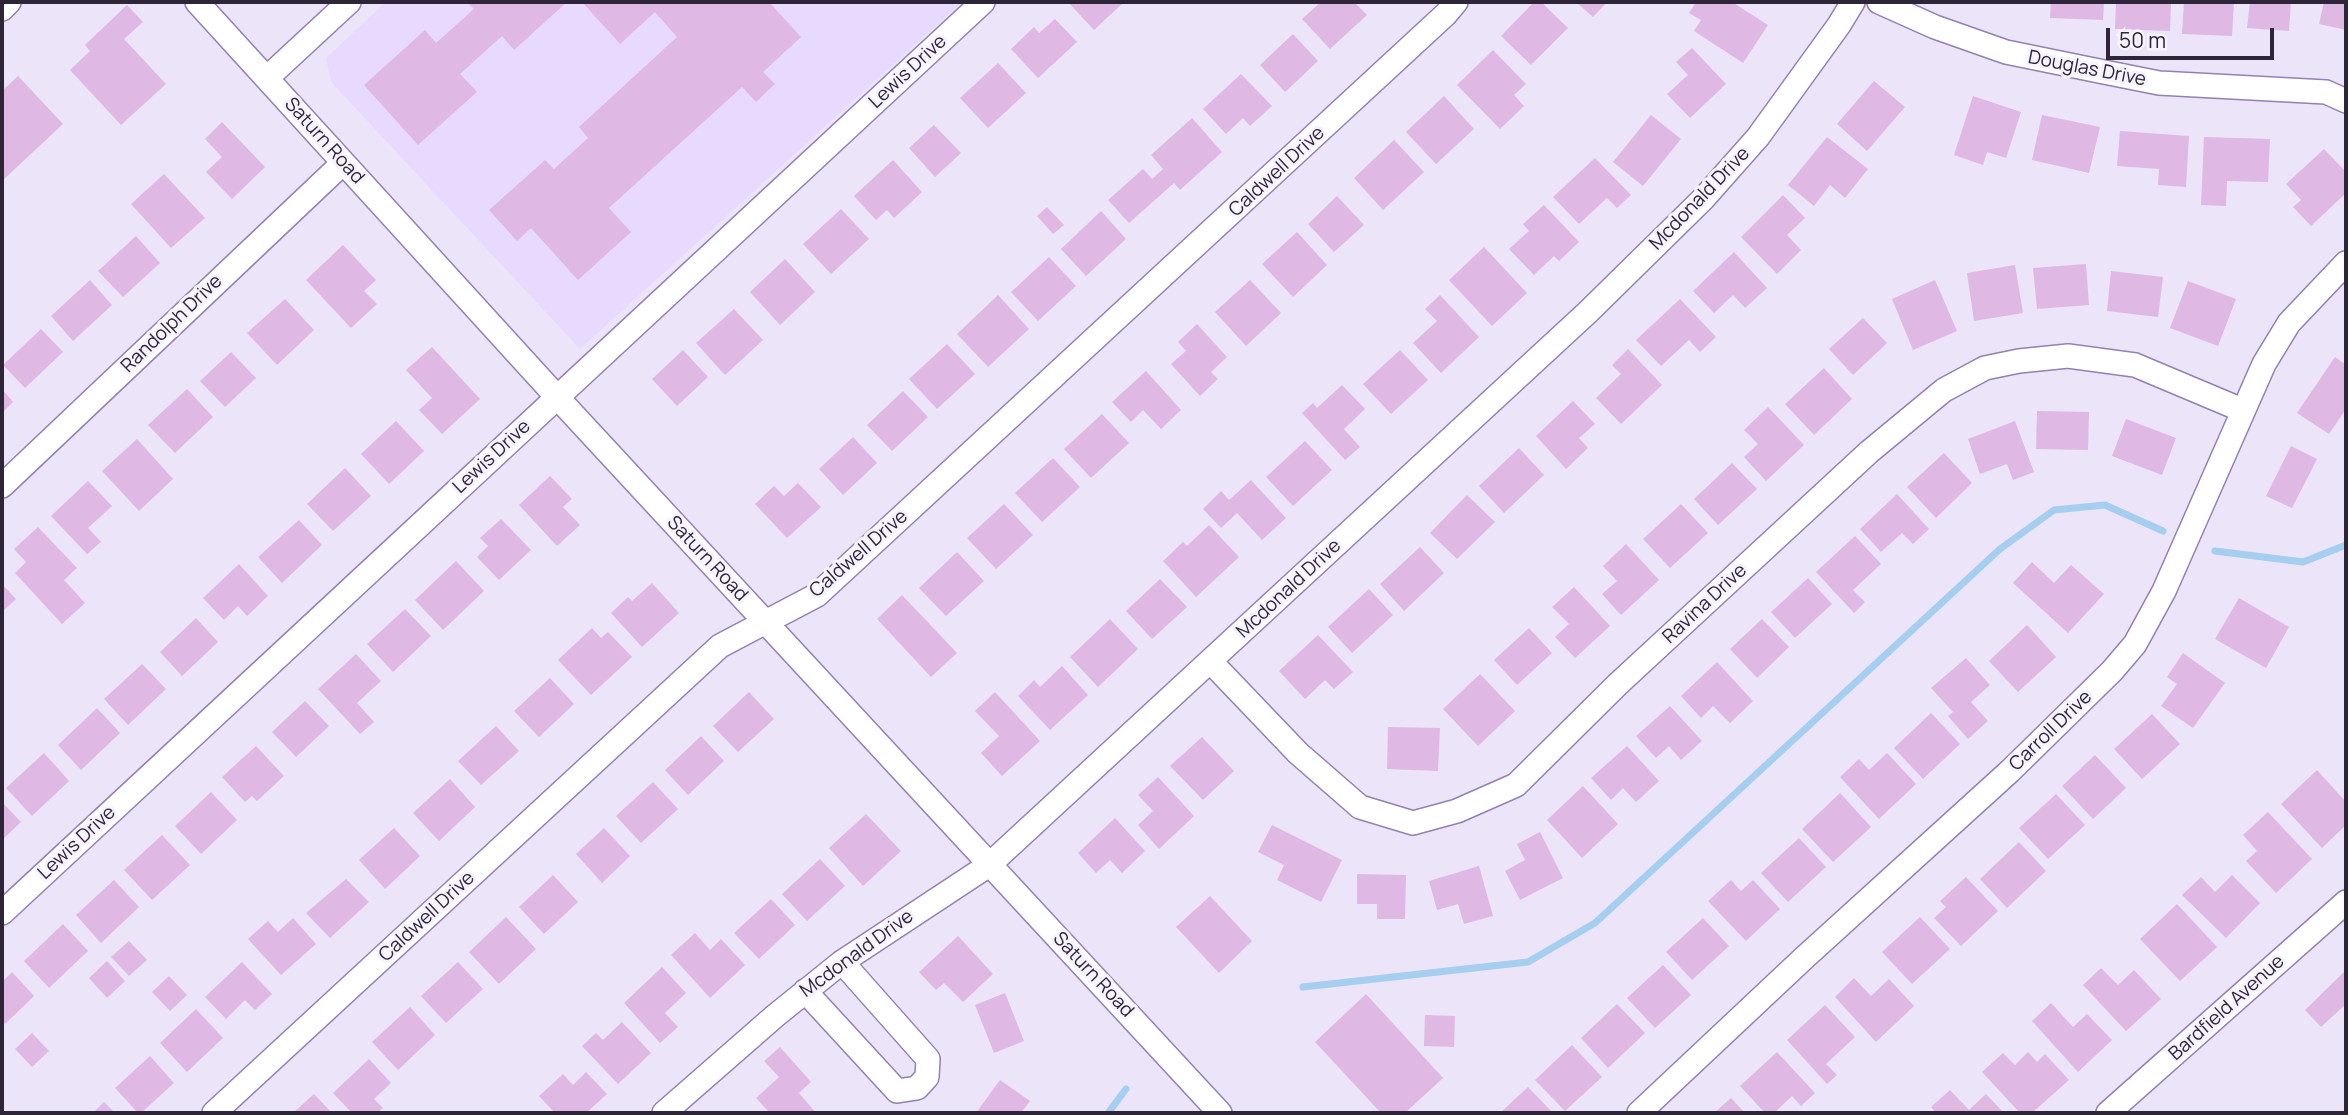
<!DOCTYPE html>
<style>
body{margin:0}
#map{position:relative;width:2348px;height:1115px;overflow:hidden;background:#ece4f9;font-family:Manrope,sans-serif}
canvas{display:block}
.frame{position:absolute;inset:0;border:4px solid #2e2539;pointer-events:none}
.scale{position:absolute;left:2106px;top:28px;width:168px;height:32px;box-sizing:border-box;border:4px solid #2e2539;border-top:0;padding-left:9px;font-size:21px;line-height:24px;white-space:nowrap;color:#2e2539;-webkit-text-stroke:5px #f7f3fe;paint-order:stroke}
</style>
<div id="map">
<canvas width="2348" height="1115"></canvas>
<div class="frame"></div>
<div class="scale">50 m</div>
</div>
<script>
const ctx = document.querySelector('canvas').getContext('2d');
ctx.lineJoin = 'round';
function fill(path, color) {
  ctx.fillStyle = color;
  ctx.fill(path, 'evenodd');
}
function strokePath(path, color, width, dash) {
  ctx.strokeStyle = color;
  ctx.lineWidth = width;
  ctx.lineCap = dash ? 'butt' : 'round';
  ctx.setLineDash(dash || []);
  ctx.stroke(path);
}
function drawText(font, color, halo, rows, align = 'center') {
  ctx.font = font + ' Manrope,sans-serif';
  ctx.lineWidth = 6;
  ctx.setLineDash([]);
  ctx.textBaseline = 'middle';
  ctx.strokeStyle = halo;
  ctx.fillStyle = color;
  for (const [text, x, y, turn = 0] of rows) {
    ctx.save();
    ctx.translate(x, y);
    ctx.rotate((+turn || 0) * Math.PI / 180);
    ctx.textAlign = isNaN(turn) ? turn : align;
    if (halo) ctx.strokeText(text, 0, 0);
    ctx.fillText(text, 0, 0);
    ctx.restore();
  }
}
fill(new Path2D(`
 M386,2H962L580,349L331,82L326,58Z`), '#e8dafe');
strokePath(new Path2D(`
 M2215,551L2303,562L2346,545
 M1303,987L1528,962L1595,923L2000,549L2054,510L2105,505L2163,531
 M1108,1113L1126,1089`), '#a5ceef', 7);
fill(new Path2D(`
 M467,2H567L514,50L502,36L460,74L477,92L418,145L364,85L425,30L436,43L474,9Z
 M582,2H769L801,37L763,72L775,84L756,102L742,87L609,208L631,232L578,280L531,228L517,241L489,210L545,160L554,169L588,138L579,127L677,37L655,12L620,44Z
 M1068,2H1124L1094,30Z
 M1321,2H1354L1367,15L1330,49L1302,19Z
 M1534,2H1541L1568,28L1531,65L1501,36Z
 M1576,2H1607L1593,17Z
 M1696,2H1732L1768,25L1743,63L1694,31L1701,20L1689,13Z
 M2051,2H2104L2103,20L2050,18Z
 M2116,2H2171L2170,31L2115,29Z
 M2184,2L2234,3L2232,36L2182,34Z
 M2250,2H2291L2289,31L2247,28Z
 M2324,2H2346V30L2319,24Z
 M127,5L143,22L124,39L166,84L121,125L70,70L90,51L85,45Z
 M1055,19L1077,42L1038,78L1011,49L1034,27L1039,33Z
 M1293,34L1318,61L1285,92L1260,65Z
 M1692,48L1726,84L1690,118L1667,94L1688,75L1676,62Z
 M1493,50L1526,84L1514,95L1524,106L1500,129L1457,85Z
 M998,63L1026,93L988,128L960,98Z
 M1241,74L1272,106L1250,126L1243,118L1226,134L1203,109Z
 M18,76L63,124L2,181V91Z
 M1874,81L1905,107L1867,151L1837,124Z
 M1444,96L1474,129L1436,164L1406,132Z
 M1973,96L2021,112L2006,158L1987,152L1983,165L1954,155Z
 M1651,115L1681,139L1643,186L1613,162Z
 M2042,115L2100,127L2089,173L2032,160Z
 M1192,118L1222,152L1180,190L1174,183L1129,223L1108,200L1143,169L1152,179L1163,169L1151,155Z
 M222,122L265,167L232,199L206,172L222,157L205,139Z
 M934,125L961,153L935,177L909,148Z
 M2120,131L2189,136L2186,187L2158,185L2159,169L2117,166Z
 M1827,137L1868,169L1845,198L1830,185L1814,206L1788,185Z
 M2204,137L2270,139L2268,182L2227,181L2226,206L2201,205Z
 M1394,140L1424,172L1383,210L1354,178Z
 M2324,149L2346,172V193L2311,226L2293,207L2301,200L2286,184Z
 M1595,158L1631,195L1617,208L1607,198L1579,224L1553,197Z
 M893,160L922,192L894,218L887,210L876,220L854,196Z
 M164,174L205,218L171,248L131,204Z
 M1783,195L1805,218L1787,235L1801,250L1777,274L1741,237Z
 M1337,196L1364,225L1334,252L1308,224Z
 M1544,205L1579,242L1559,261L1554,256L1534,275L1509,249L1529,231L1523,224Z
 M1047,207L1064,225L1053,234L1037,216Z
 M841,209L869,239L831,274L803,244Z
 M1101,211L1126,239L1086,276L1061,249Z
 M1297,232L1327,265L1293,297L1262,264Z
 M136,236L160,263L123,297L98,271Z
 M343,245L376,280L364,291L377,304L351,328L306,280Z
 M1484,247L1527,293L1492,326L1449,280Z
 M1734,252L1767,288L1745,308L1733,295L1714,313L1693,291Z
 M1049,257L1076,286L1038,321L1011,292Z
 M785,259L815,292L780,325L750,292Z
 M2086,264L2089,305L2037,309L2033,268Z
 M2015,265L2023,313L1974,321L1967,273Z
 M2111,271L2163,277L2158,317L2107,311Z
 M90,280L112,305L73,341L51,316Z
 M1250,280L1281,313L1246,346L1215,312Z
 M1935,280L1957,331L1913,350L1892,299Z
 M2188,281L2236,299L2218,346L2170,328Z
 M998,295L1029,329L988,367L957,334Z
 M1440,295L1479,337L1441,373L1413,343L1437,321L1425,309Z
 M285,299L314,330L277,365L247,333Z
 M1680,299L1716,337L1700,352L1689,340L1661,366L1636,340Z
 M734,309L763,340L725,375L696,343Z
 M1863,318L1887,343L1853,375L1829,349Z
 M1197,324L1227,357L1211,372L1218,379L1200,396L1171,364L1186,351L1178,342Z
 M41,329L63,352L25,388L3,365Z
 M947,344L975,374L937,409L909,379Z
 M432,347L480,399L442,434L419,410L432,398L406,370Z
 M1628,349L1662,385L1621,424L1596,398L1621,374L1612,365Z
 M683,350L708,377L677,406L652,379Z
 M1400,350L1428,380L1391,414L1363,384Z
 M231,352L256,378L225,407L200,381Z
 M2335,357L2346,365V409L2329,434L2297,413Z
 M1824,368L1852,399L1814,435L1785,404Z
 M1146,371L1181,410L1161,429L1143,410L1131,422L1112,402Z
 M1342,385L1365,409L1344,429L1360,447L1345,460L1302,413L1313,403L1317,408Z
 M2,389L13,402L2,413Z
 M187,389L213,417L175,453L148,425Z
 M903,391L928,417L892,451L867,425Z
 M1573,401L1595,424L1579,438L1588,448L1566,469L1536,436Z
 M1768,407L1804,445L1766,481L1744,457L1758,444L1744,430Z
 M2037,411L2089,412L2088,450L2036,449Z
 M1102,414L1129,443L1091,478L1064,449Z
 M2126,419L2176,438L2162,475L2112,456Z
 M396,421L424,451L389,484L361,454Z
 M2015,421L2034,472L2013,480L2007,464L1980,474L1968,439Z
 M853,437L877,463L843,495L819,469Z
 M137,439L173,479L139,511L102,471Z
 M1305,441L1332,470L1293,506L1266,477Z
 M2291,446L2317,459L2292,508L2266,496Z
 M1519,448L1544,475L1504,513L1479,486Z
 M1944,453L1972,483L1936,518L1907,487Z
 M1053,458L1080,487L1042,522L1015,493Z
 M1732,463L1757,489L1718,525L1694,499Z
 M345,468L371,496L333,531L307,504Z
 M550,476L572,499L563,507L580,525L557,546L519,505Z
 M1251,480L1286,518L1262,540L1237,513L1221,528L1203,509L1221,491L1229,500Z
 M88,481L112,506L88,528L101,542L87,554L51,516Z
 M798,483L821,507L787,538L755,504L774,486L784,496Z
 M1897,494L1929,529L1913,544L1902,533L1881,552L1860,529Z
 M1467,495L1495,522L1457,559L1430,533Z
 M1004,504L1033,535L996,569L967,538Z
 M1681,504L1708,533L1670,568L1643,539Z
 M501,519L531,550L499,580L477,557L488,546L480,538Z
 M299,520L322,545L282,583L258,557Z
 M1209,525L1239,557L1196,597L1163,561L1183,542L1187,546Z
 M38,527L77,568L64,580L85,603L62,624L15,573L26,562L14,549Z
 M1855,536L1881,564L1853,590L1865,602L1854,613L1816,572Z
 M1626,544L1659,580L1621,615L1602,594L1617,581L1603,566Z
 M1420,547L1444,573L1404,611L1380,584Z
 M957,552L984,581L946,616L919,588Z
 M456,561L484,591L443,630L415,600Z
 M2032,562L2054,583L2071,565L2104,594L2068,633L2013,583Z
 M239,564L268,596L247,616L238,606L224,620L203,598Z
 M1808,578L1832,604L1795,638L1771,612Z
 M1160,579L1187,607L1152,639L1126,611Z
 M652,583L679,613L642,647L611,613L628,597L632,601Z
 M2,584L16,599L2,612Z
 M1574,587L1610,626L1575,658L1555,637L1569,624L1552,607Z
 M1369,589L1393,615L1352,653L1328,627Z
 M902,595L957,653L931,677L877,619Z
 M2239,598L2289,627L2266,668L2215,639Z
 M405,609L431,636L393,672L367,644Z
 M196,618L218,642L182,676L160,652Z
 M1110,619L1138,649L1098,687L1070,657Z
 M1762,619L1789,647L1757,678L1730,649Z
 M2027,625L2056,657L2018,692L1989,661Z
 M592,628L601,638L608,632L632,657L591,695L558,660Z
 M1529,628L1552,653L1517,685L1494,660Z
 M1318,635L1353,672L1334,689L1325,680L1305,699L1279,671Z
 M2183,653L2225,683L2193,728L2161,706L2177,684L2167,677Z
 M356,654L381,681L357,703L374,722L360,734L318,689Z
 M1966,658L1990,685L1971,702L1988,721L1968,739L1948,716L1953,712L1931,688Z
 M1717,662L1753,701L1730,723L1713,706L1701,718L1681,696Z
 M142,664L166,689L128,725L104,699Z
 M1062,666L1088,695L1050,730L1018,696L1034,680L1040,687Z
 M1480,674L1515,711L1478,746L1443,709Z
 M550,678L574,704L539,737L514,711Z
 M749,692L774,719L738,752L713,726Z
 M995,692L1040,741L1002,776L981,753L999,736L975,711Z
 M305,701L329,726L296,757L272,732Z
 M1670,706L1702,741L1681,760L1669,746L1656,758L1636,736Z
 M97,708L120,733L81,770L58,745Z
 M1931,713L1960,744L1923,779L1894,748Z
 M2152,714L2180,744L2142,779L2114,749Z
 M496,726L519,751L481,785L458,761Z
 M1388,727L1440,728L1438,771L1387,769Z
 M701,736L724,761L688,795L665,770Z
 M1202,737L1234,771L1203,800L1170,766Z
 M256,746L284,776L257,801L252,796L245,802L222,777Z
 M1627,746L1659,781L1636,802L1623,788L1611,800L1591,778Z
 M44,753L69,781L32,816L6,788Z
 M1887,753L1916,784L1879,819L1840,777L1859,759L1869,770Z
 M2095,755L2126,788L2093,819L2062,786Z
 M2317,770L2346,802V825L2322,848L2281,804Z
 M1158,777L1194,816L1159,849L1138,825L1153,811L1138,795Z
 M450,779L475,807L439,841L413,813Z
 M653,782L678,809L641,843L616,816Z
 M1583,786L1618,824L1582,858L1547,820Z
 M211,792L237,820L201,854L175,826Z
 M1840,793L1871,827L1833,862L1802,829Z
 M2056,794L2085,825L2048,859L2019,828Z
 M2,802L21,822L2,840Z
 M2268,812L2312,859L2276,893L2246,861L2257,851L2243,835Z
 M866,814L901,851L863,886L829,848Z
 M1115,818L1145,851L1122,873L1110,860L1096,873L1078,853Z
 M1272,825L1342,860L1321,902L1277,880L1284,865L1258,852Z
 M394,828L420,856L385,889L359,860Z
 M604,828L630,856L602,883L576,854Z
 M1540,832L1563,878L1520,900L1505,871L1525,860L1517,844Z
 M162,835L190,865L152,900L124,870Z
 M1799,838L1826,867L1788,902L1761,873Z
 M2019,842L2046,871L2007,908L1980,879Z
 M820,859L845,886L807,921L782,894Z
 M1479,866L1493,916L1464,924L1458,904L1437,910L1429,881Z
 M1357,874L1406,875L1405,919H1377V904H1357Z
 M553,875L578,902L544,934L519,907Z
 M2232,875L2260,903L2226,938L2182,895L2201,877L2215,892Z
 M1966,877L1998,911L1961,946L1934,918L1946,907L1940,901Z
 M346,879L369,902L330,938L306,913Z
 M114,880L139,907L101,943L76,915Z
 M1731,880L1741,891L1753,880L1780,909L1746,941L1708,901Z
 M1210,896L1252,941L1219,973L1176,927Z
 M771,899L795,925L759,959L734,933Z
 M2177,904L2217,947L2180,981L2140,939Z
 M506,917L536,949L499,984L469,952Z
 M1920,917L1950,949L1912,984L1882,952Z
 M293,918L316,944L281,975L248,939L268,921L278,932Z
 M1703,918L1729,946L1692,980L1666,952Z
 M63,924L88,951L49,988L24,961Z
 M695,933L710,950L721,939L745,965L710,998L671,955Z
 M958,936L993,974L963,1002L944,983L936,990L919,972Z
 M129,941L147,960L129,976L111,957Z
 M107,961L125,981L107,998L89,978Z
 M242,962L272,994L255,1010L245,1000L226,1019L205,997Z
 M458,962L483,989L446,1023L421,996Z
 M1663,965L1691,995L1655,1028L1627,998Z
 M662,967L686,993L665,1013L678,1027L660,1043L624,1003Z
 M2101,968L2118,985L2134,970L2161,999L2126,1031L2083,985Z
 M2346,970V1004L2321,1027L2305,1010Z
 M12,972L34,996L5,1024L2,1021V982Z
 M169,976L187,995L170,1011L152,992Z
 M1854,978L1871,996L1889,979L1914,1006L1876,1042L1835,997Z
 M1005,993L1024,1041L994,1053L975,1005Z
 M1366,994L1443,1078L1405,1113H1381L1315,1042Z
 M2051,1003L2073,1027L2087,1014L2112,1040L2078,1072L2032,1021Z
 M1617,1004L1645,1033L1608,1068L1581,1038Z
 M1825,1005L1855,1037L1826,1064L1837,1075L1827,1084L1787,1040Z
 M410,1007L435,1035L398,1070L372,1042Z
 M196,1009L223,1038L187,1072L160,1043Z
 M1425,1015L1455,1016L1454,1047L1424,1046Z
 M622,1022L651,1053L618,1084L582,1046L596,1033L603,1040Z
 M32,1033L49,1051L32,1067L15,1049Z
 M1572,1045L1602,1077L1565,1111L1535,1080Z
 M780,1047L811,1082L799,1093L816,1113H770L756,1098L779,1077L764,1061Z
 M1777,1052L1815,1093L1801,1106L1792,1096L1774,1113H1765L1740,1086Z
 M2028,1052L2037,1062L2045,1054L2069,1080L2032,1113H2020L1982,1072L2003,1053L2015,1065Z
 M150,1056L174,1083L141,1113H138L115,1088Z
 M369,1059L391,1083L374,1099L383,1108L377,1113H352L333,1093Z
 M586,1072L607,1094L586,1113H555L539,1096L563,1074L573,1085Z
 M1000,1080L1030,1101L1021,1113H976Z
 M1528,1087L1553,1113H1500Z
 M1950,1090L1969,1110L1986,1094L2004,1113H1936L1931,1107Z
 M314,1094L332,1113H293Z
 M1731,1098L1745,1113H1714Z
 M104,1102L115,1113H93Z`), '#e0b8e4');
const minor = new Path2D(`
 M197,2L557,397L1220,1113
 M1879,2L1935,27L2006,52L2104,72L2159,83L2326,92L2346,101
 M2,9L9,2
 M267,78L349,2
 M2,486L343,163
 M1211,662L1298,753L1360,807L1413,823L1457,811L1516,785L1618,684L1869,452L1944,390L1985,368L2019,361L2068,356L2135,365L2242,410
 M2,913L983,2
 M805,991L897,1091L917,1088L927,1077L928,1059L842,962
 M214,1113L720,646L817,595L1446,14L1456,2
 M664,1113L775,1016L842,962L989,865L1588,312L1704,198L1758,137L1839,25L1853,2
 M1639,1113L1804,958L2010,771L2112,671L2135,644L2164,591L2264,364L2289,323L2346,263
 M2108,1113L2346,902`);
strokePath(minor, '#9480b1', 26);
strokePath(minor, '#fff', 23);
drawText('19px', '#2e2539', '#f7f3fe', [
 ["Douglas Drive",2087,69,11],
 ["Lewis Drive",908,72,-43],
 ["Saturn Road",324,141,48],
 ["Caldwell Drive",1277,172,-43],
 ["Mcdonald Drive",1700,199,-46],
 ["Randolph Drive",172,324,-44],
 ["Lewis Drive",492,457,-43],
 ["Caldwell Drive",859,554,-41],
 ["Saturn Road",707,559,47],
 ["Mcdonald Drive",1289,589,-43],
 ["Ravina Drive",1705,604,-43],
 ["Carroll Drive",2051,731,-44],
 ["Lewis Drive",77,843,-43],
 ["Caldwell Drive",427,917,-43],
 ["Mcdonald Drive",857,954,-36],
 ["Saturn Road",1093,975,47],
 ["Bardfield Avenue",2227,1008,-42]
]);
</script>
